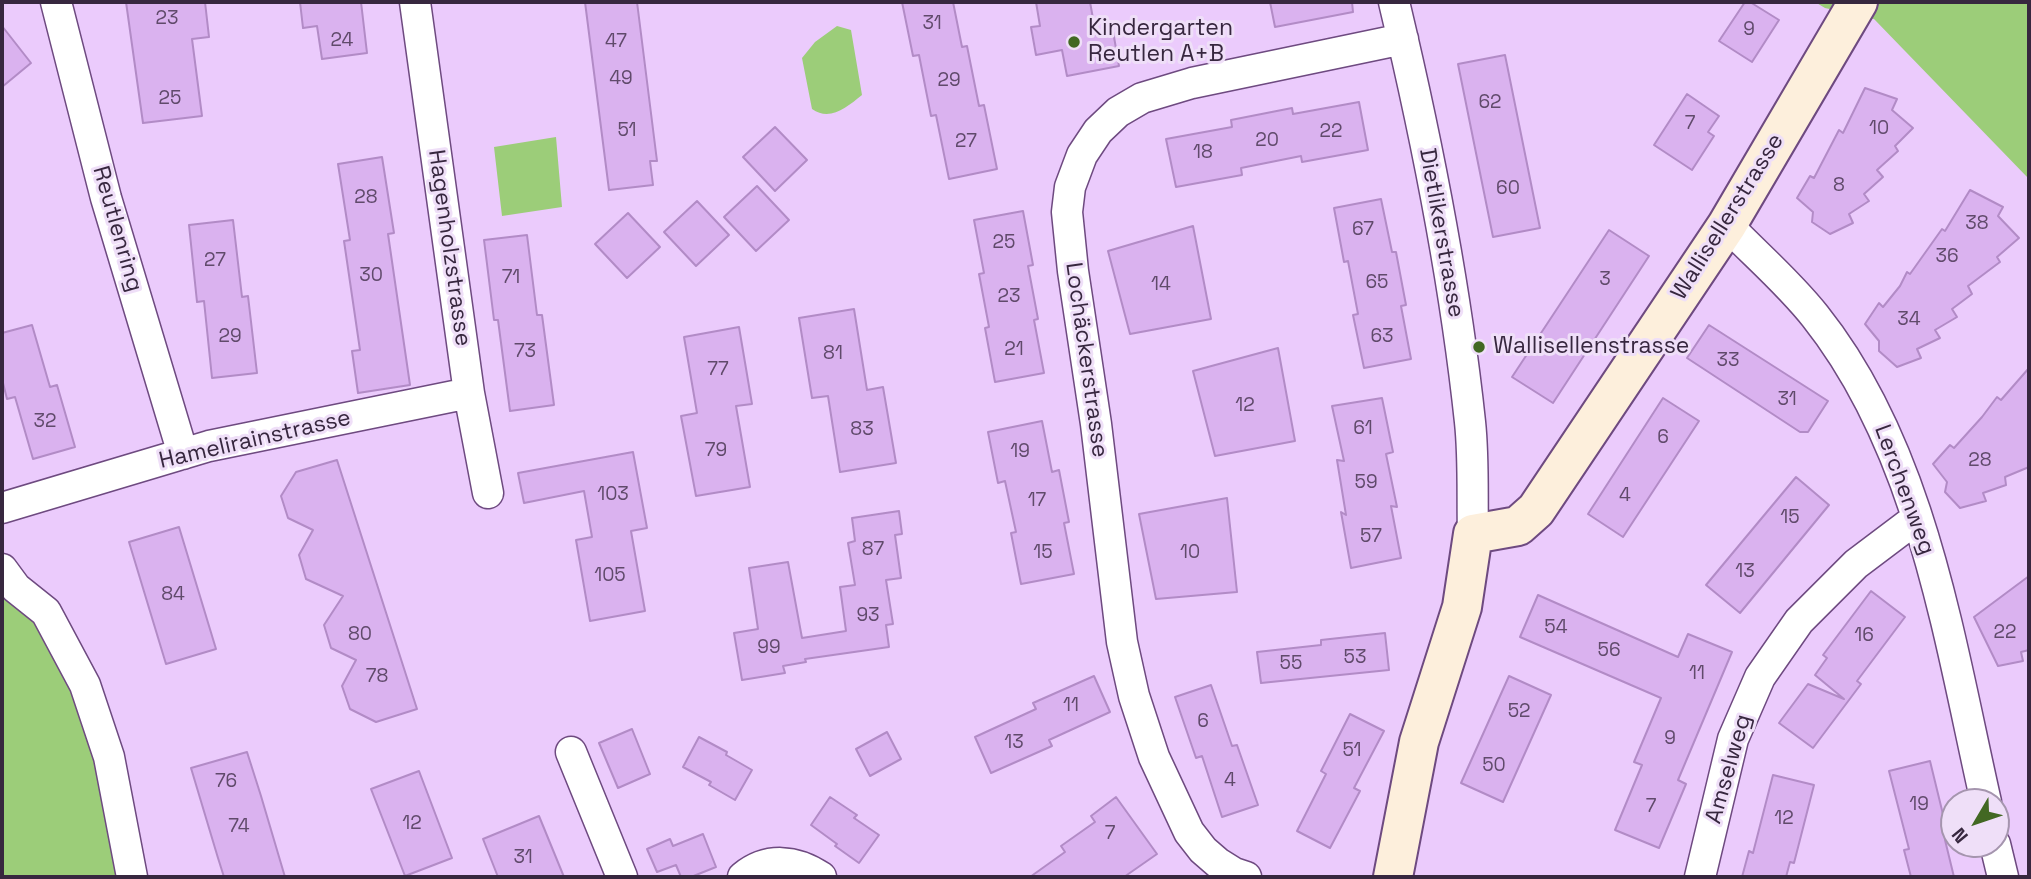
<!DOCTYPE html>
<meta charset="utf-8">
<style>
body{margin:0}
#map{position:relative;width:2031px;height:879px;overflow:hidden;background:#ebcbfc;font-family:"Space Grotesk",sans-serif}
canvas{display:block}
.frame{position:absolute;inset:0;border:4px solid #37273f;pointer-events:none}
.north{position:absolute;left:1940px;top:788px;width:70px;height:70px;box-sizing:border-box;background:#efdff8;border:2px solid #a595ae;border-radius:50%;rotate:231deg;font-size:19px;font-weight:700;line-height:28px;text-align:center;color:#37273f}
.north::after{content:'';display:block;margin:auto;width:24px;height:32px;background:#426823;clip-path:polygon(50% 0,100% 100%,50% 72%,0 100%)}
</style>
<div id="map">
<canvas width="2031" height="879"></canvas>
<div class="frame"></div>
<div class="north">N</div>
</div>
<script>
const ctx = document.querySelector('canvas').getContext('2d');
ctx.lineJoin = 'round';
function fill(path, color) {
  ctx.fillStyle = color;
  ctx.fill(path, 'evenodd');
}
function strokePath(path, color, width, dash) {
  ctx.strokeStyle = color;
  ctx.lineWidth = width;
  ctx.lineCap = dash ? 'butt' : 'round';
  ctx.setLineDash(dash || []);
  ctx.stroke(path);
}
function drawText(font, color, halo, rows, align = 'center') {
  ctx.font = font + ' "Space Grotesk",sans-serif';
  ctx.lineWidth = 6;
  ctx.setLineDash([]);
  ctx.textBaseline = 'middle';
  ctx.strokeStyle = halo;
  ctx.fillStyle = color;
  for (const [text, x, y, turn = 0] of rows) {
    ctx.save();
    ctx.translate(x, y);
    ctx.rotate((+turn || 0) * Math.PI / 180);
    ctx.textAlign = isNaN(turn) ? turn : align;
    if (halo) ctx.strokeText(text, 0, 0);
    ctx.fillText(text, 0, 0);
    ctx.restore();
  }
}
fill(new Path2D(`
 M1815,2H2029V179L1874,19L1825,8Z
 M837,26L851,30L862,95C847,107 830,122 812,109L802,58L815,42Z
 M556,137L562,207L502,216L494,147Z
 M2,569L85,685L132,877H2Z`), '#9ccd79');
const building = new Path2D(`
 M126,2H205L209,37L192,39L202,116L143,123Z
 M300,2H361L367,53L322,59L317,26L303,28Z
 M585,2H637L657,161H650L653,185L609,190Z
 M902,2H953L962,47L967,46L979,106L984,105L997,169L949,179L936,115L931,116L919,55L913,56Z
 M1036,2H1090L1096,35L1113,31L1119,66L1067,76L1062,50L1036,55L1031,27L1040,26Z
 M1270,2H1352L1353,12L1275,27Z
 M1745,2H1750L1779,20L1752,62L1719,41Z
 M2,26L31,63L2,87Z
 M1505,55L1540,228L1493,237L1458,64Z
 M1865,88L1897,99L1892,110L1913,128L1895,146L1898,151L1877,170L1883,177L1864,194L1869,201L1849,214L1853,223L1830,234L1812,222L1813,212L1797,198L1810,176L1814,178L1839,130L1843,133Z
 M1687,94L1719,116L1708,132L1714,136L1692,170L1654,145Z
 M1359,102L1368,150L1302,162L1301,156L1241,168L1242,175L1176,187L1166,139L1232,127L1231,120L1292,108L1293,114Z
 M775,127L807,160L775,191L743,157Z
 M382,157L394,233L388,234L410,385L358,393L352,351L360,350L344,241L350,240L338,164Z
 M757,186L789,220L756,251L724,217Z
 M1970,190L2003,207L1998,216L2019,238L1997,257L2000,262L1968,286L1972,294L1952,309L1957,317L1935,330L1940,338L1917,349L1921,358L1897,367L1879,351V341L1865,324L1879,303L1883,307L1900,286L1907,272L1910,274L1942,229L1945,231Z
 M1381,199L1392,252H1396L1406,305L1401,306L1411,359L1364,368L1353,315L1358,314L1348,261L1344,262L1334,208Z
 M697,201L729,235L696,266L664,232Z
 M1023,211L1033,265L1028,266L1038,319L1034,320L1044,373L995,382L985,328L989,327L979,274L984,273L974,220Z
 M628,213L660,247L627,278L595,244Z
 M233,220L242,297L248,296L257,373L212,378L204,301L197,302L189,225Z
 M1193,226L1211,319L1130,334L1108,251Z
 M1609,230L1649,256L1553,403L1512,377Z
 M527,235L537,315H542L554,405L510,411L498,320H494L484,240Z
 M854,309L867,390L883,387L896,463L840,472L828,396L812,398L799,318Z
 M32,325L50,387L57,385L75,447L33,459L15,397L7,399L2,379V333Z
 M1709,325L1828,401L1808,432H1800L1687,358Z
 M739,327L752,404L736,406L750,487L696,496L681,416L697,413L684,337Z
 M1278,348L1295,441L1215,456L1193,371Z
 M2029,368V467L2005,477L2006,485L1983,493L1986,501L1960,508L1945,492L1947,482L1933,464L1950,445L1954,448L1982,417L1997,397L2001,400Z
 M1382,398L1393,452L1386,454L1397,507L1391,506L1401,558L1351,568L1341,512L1346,515L1337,460L1344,461L1332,406Z
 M1663,398L1699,421L1623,537L1588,514Z
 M1042,421L1052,472L1059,470L1069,522L1064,523L1074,574L1021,584L1011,533L1016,532L1005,481L998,483L988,432Z
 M633,452L647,528L631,531L645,611L590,621L576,540L592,537L584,491L524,503L518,473Z
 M337,460L417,709L376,722L350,709L342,686L356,660L331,648L324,625L343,596L306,579L299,555L313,530L288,518L281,496L296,472Z
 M1796,477L1829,505L1740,613L1706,585Z
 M1227,498L1237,592L1156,599L1139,514Z
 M899,511L902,534L895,535L901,578L886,580L893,624L886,625L889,647L805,659L806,662L783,666L785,673L742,680L734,633L758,629L749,568L788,562L802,638L846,631L840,587L855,585L848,543L855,541L852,518Z
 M179,527L216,649L166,664L129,542Z
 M2029,576V650L2021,652L2023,661L1998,666L1974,617Z
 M1871,591L1905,617L1857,681L1861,684L1813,748L1779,723L1808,684L1844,699L1815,675L1827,658L1823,655Z
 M1538,595L1678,657L1688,634L1732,652L1678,780L1686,784L1659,848L1615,830L1642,765L1634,762L1661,698L1520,637Z
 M1385,633L1389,670L1261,683L1257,652L1321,645V640Z
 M1094,676L1110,712L1049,740L1052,746L991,773L975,737L1036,709L1033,703Z
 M1509,676L1551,695L1503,802L1461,783Z
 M1211,685L1232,746L1237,745L1258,805L1222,817L1202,756L1196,758L1175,697Z
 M1350,714L1384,731L1354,788L1360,791L1330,848L1297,831L1326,774L1321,771Z
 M632,729L650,774L618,788L599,743Z
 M887,732L901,759L870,776L856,749Z
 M699,737L727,752L726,755L752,770L735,800L709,785L711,782L683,767Z
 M247,752L261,796L285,877H224L218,858L191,768Z
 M1930,761L1949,839L1945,840L1954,877H1911L1904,850L1909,849L1889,771Z
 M419,771L452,858L405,876L371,789Z
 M1773,775L1814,785L1794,863L1790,862L1786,877H1742L1749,851L1753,853Z
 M830,797L857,815L854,818L879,835L859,863L835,846L837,844L811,825Z
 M1116,797L1157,854L1124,877H1030L1065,852L1061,846L1095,822L1091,816Z
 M539,816L564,877H498L483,839Z
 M703,834L716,867L691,877H681L676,865L657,872L647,849L670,839L673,846Z`);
fill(building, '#dab2ef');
strokePath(building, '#b28bc6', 2);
const street = new Path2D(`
 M56,2L106,198L183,454
 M415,2L469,393L488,493
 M1394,2C1427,140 1455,281 1470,422C1474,459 1472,497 1473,534
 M1727,225C1756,255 1789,283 1815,316C1922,450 1949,639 1986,802
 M2,508L209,446L469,393
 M2,569L16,588L46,612L85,685L109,757L132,877
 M571,752L622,877
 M1995,844L2003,877
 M743,877C767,857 796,860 821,877
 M1246,877L1234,873L1218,863L1203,850L1189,832L1154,757L1134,696L1122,642L1096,424L1073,271L1067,212L1070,187L1082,155L1098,131L1118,112L1142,98L1192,83L1403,39
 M1700,877L1733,739L1760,677L1799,621L1856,564L1917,518`);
const secondary = new Path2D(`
 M1393,877L1419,742L1462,607L1473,534L1518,526L1536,510L1727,225L1858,2`);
strokePath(street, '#6e4a80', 33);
strokePath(secondary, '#6e4a80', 42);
strokePath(street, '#fff', 30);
strokePath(secondary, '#fdefdc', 38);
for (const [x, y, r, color] of [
 [1074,42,7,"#426823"],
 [1479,347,7,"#426823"]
]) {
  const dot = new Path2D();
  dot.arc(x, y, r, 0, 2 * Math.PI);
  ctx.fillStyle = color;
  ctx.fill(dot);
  strokePath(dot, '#efdff8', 2.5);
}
drawText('19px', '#604a6b', null, [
 ["23",167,19],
 ["31",932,24],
 ["9",1749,30],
 ["24",342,41],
 ["47",616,42],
 ["49",621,79],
 ["29",949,81],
 ["25",170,99],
 ["62",1490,103],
 ["7",1690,124],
 ["10",1879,129],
 ["51",627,131],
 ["22",1331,132],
 ["20",1267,141],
 ["27",966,142],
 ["18",1203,153],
 ["8",1839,186],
 ["60",1508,189],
 ["28",366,198],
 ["38",1977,224],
 ["67",1363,230],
 ["25",1004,243],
 ["36",1947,257],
 ["27",215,261],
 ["30",371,276],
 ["71",511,278],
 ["3",1605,280],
 ["65",1377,283],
 ["14",1161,285],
 ["23",1009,297],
 ["34",1909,320],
 ["29",230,337],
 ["63",1382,337],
 ["21",1014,350],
 ["73",525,352],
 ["81",833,354],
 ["33",1728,361],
 ["77",718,370],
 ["31",1787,400],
 ["12",1245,406],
 ["32",45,422],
 ["61",1363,429],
 ["83",862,430],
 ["6",1663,438],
 ["79",716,451],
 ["19",1020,452],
 ["28",1980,461],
 ["59",1366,483],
 ["103",613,495],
 ["4",1625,496],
 ["17",1037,501],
 ["15",1790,518],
 ["57",1371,537],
 ["87",873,550],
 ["15",1043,553],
 ["10",1190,553],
 ["13",1745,572],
 ["105",610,576],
 ["84",173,595],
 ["93",868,616],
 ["54",1556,628],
 ["22",2005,633],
 ["80",360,635],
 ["16",1864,636],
 ["99",769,648],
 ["56",1609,651],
 ["53",1355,658],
 ["55",1291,664],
 ["11",1697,674],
 ["78",377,677],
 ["11",1071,706],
 ["52",1519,712],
 ["6",1203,722],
 ["9",1670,739],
 ["13",1014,743],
 ["51",1352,751],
 ["50",1494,766],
 ["4",1230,781],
 ["76",226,782],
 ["19",1919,805],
 ["7",1651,807],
 ["12",1784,819],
 ["12",412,824],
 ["74",239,827],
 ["7",1110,834],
 ["31",523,858]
]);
drawText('23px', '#37273f', '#efdff8', [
 ["Kindergarten",1088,29],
 ["Reutlen A+B",1088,55],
 ["Wallisellenstrasse",1493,347]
], 'left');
drawText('23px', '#37273f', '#efdff8', [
 ["Wallisellerstrasse",1728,217,-58],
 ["Reutlenring",117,229,74],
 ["Dietlikerstrasse",1441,233,80],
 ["Hagenholzstrasse",449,248,82],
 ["Lochäckerstrasse",1086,360,82],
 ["Hamelirainstrasse",255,440,-13],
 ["Lerchenweg",1904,490,70],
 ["Amselweg",1729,769,-74]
]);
</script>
